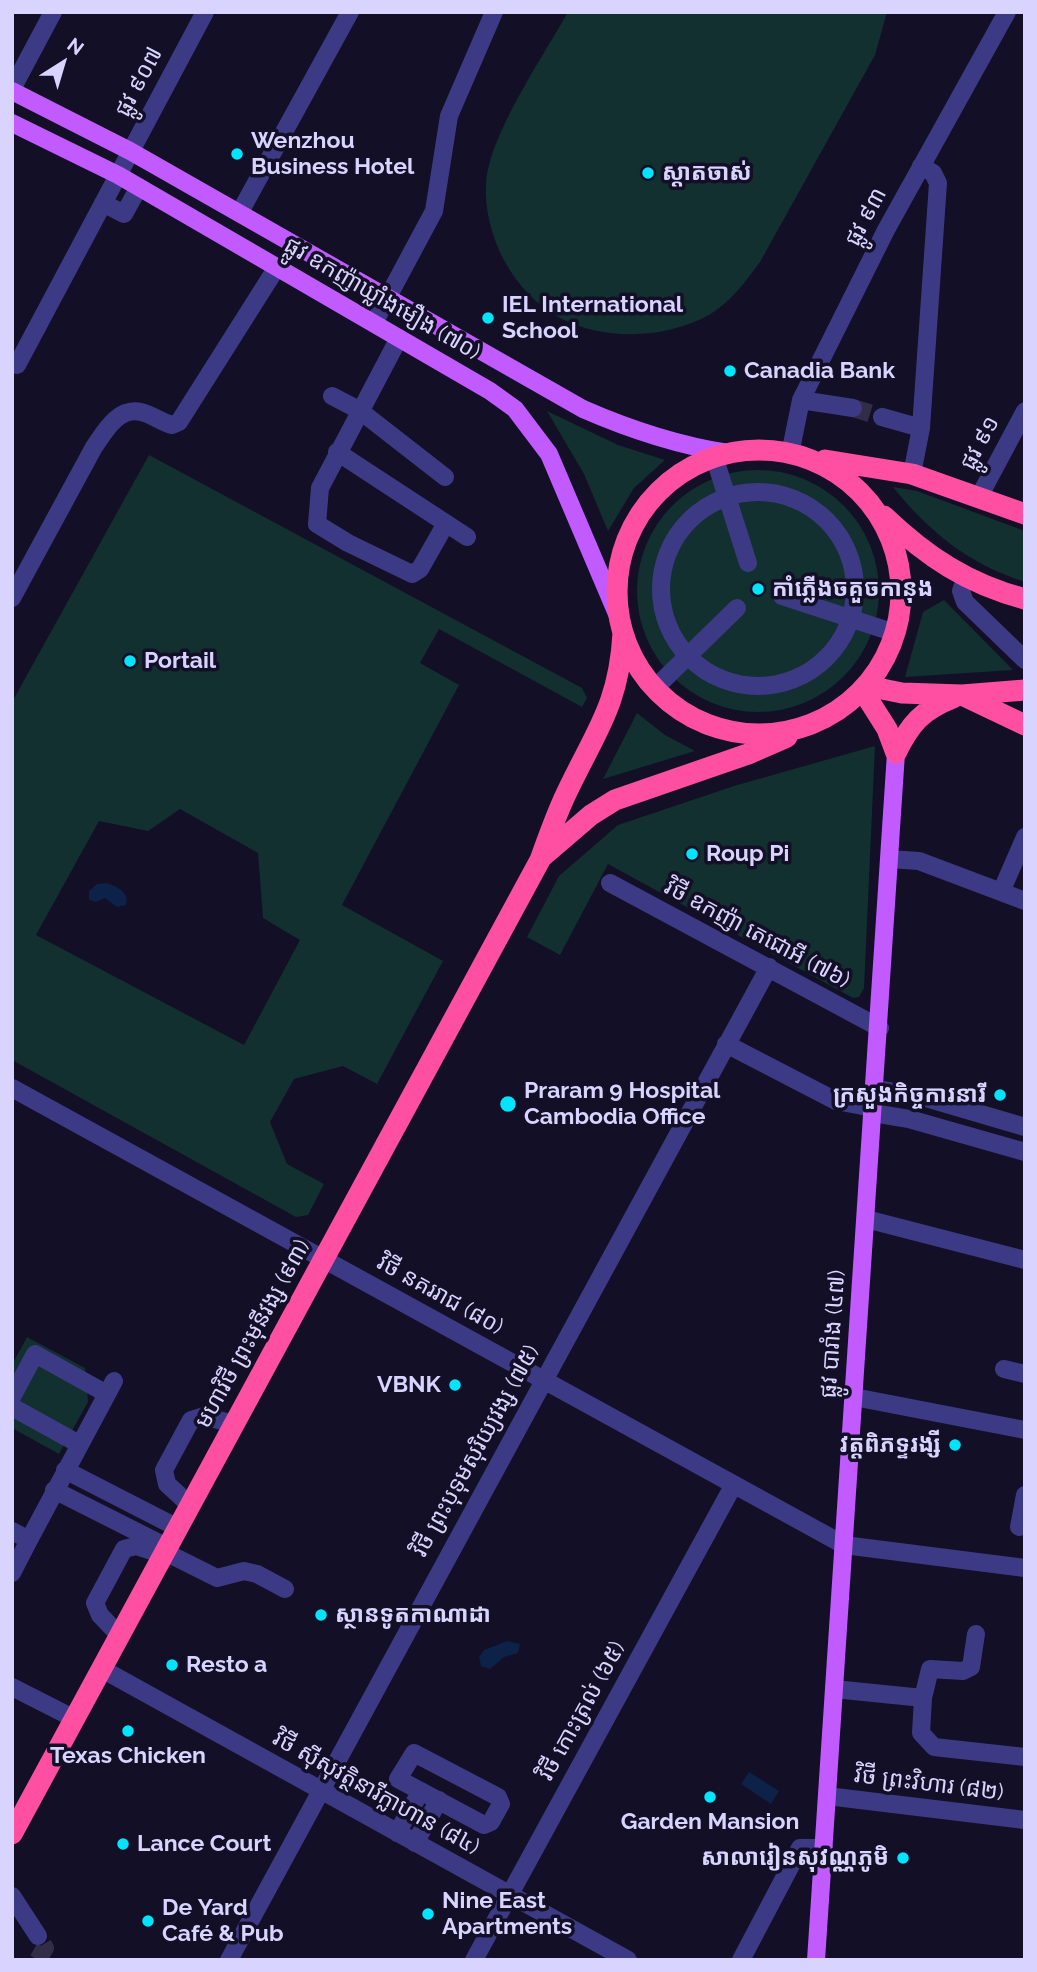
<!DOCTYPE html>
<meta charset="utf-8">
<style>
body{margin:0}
#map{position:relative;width:1037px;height:1972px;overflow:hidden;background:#130f26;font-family:Raleway,sans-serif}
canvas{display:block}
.frame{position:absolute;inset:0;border:14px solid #d9d4ff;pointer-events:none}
.north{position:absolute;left:28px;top:28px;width:70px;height:70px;-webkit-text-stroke:5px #130f26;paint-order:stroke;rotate:37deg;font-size:19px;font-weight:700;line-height:28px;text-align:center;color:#d9d4ff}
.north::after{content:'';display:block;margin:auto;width:24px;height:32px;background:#d9d4ff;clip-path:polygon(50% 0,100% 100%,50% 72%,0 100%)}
</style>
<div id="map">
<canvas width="1037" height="1972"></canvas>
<div class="frame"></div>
<div class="north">N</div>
</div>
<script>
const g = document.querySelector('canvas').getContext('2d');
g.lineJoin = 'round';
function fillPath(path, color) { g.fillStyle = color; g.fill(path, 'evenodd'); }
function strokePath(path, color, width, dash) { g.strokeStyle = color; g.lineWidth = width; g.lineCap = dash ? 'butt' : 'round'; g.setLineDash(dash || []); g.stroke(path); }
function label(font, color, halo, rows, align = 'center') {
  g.font = font + ' Raleway,"Noto Sans Khmer",sans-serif'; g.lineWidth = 7; g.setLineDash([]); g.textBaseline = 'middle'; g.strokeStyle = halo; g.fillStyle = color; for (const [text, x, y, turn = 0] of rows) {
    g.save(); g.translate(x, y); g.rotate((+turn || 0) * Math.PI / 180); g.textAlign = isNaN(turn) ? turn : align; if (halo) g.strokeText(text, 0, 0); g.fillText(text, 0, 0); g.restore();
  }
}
const green = new Path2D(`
 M568,12H887L875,55L760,262C745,282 731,302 709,315C666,339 604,341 560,318C514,294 483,235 486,184C489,135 543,57 568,12Z
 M547,411L618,445L665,460L634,488L608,531L584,474Z
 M149,455L582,688L587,698L582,707L439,629L420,663L459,685L342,905L443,961L377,1084L343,1066L294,1079L270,1122L287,1164L324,1184L308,1215L296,1217L12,1060V702ZM180,809L258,853L263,918L300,940L244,1045L36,935L99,821L148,831Z
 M637 591a121 121 0 1 1 242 0a121 121 0 1 1-242 0Z
 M893,487L917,491L1025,531V582C969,564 929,532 893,487Z
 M944,600L1013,670L905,677L923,612Z
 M637,713L665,735L695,751L603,779Z
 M875,746L864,988L859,997L853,998L608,864L560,955L527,937L559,876L618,825L734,786Z
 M27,1337L85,1368L88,1402L59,1454L12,1428V1365Z`);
const water = new Path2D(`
 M106,883C116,886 130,892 126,905L117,907L105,898L96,902L89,900V891L97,884Z
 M507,1641L520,1644L518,1653L504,1657L490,1669L481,1666L479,1657L484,1650Z
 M749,1772L779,1791L771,1804L741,1784Z`);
const minorTunnel = new Path2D(`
 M853,408L882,417
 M38,1960L45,1948L38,1936`);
const minor = new Path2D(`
 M12,89L53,12
 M103,203L124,214L139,187
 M240,212L350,12
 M374,323L434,211L449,116L494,12
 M399,338L320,488L317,524L348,543L412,574L420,569L445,525
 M17,365L205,12
 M332,396L359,410L445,477
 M801,400L853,408
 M882,417L921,428
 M337,452L467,537
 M790,454L801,400L886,230L1007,12
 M714,456L748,563
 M912,474L921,428L938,183L933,173L921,166
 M661 589a97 97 0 1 1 194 0a97 97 0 1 1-194 0Z
 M979,497L1025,411
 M965,579L961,591L965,602L1025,660
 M782,596L895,633
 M12,598L94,447C105,431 118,407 141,412C151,414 161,422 172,425L179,422L277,267
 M655,688L737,608
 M889,859L919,861L1025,901
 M610,883L880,1028
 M1001,892L1025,837
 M726,1044L836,1101L873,1108
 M12,1088L844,1545L1025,1568
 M874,1089L916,1095L1025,1127
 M873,1113L909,1119L1025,1152
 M866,1219L1025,1260
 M1004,1369L1025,1374
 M12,1397L35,1354L107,1394
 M854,1397L1025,1430
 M12,1407L79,1444
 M65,1470L178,1528
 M54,1490L167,1547
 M191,1506L167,1484L164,1470L191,1420L204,1416L233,1424
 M1019,1527L1025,1495
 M12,1531L29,1540L12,1573
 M29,1540L114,1381
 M165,1552L217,1578L244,1571L257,1574L285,1589
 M120,1636L100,1615L95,1603L124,1549L136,1546L164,1555
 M102,1669L628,1960
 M12,1687L75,1719
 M834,1689L923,1698L921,1733L934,1747L1025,1757
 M923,1698L930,1669L963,1671L971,1667L976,1634
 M414,1753L498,1797L501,1804L491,1822L484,1825L398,1779Z
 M827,1796L1025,1820
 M397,1833L421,1791
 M415,1843L439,1800
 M12,1896L38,1936
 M229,1960L769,967
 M474,1960L733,1486
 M741,1960L800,1848H824`);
const major = new Path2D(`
 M12,91L130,151L583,409C631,430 676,445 728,453
 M12,123L118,175L490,391L515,409L549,454L620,621
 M816,1960L896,753`);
const highway = new Path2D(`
 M617 592a142 142 0 1 1 284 0a142 142 0 1 1-284 0Z
 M825,460L912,474L1025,514
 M884,516C927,557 968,584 1025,599
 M867,686L902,693L962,695L1025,690
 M863,691L887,729L896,753
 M962,695L1025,725
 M896,753C910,724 922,710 953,698
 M542,857L591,815L615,800L748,754L787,737
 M12,1834L540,860C548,838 556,815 566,794C595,732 619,706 623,633`);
const markers = [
 [237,154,7,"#00e5ff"],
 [648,173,7,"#00e5ff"],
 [488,318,7,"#00e5ff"],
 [730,371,7,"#00e5ff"],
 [758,589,7,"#00e5ff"],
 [130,661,7,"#00e5ff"],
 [692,854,7,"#00e5ff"],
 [1000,1095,7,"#00e5ff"],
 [508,1104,9,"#00e5ff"],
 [455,1385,7,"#00e5ff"],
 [955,1445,7,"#00e5ff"],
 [321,1615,7,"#00e5ff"],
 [172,1665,7,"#00e5ff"],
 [128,1731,7,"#00e5ff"],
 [710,1797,7,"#00e5ff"],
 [123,1844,7,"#00e5ff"],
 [903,1858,7,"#00e5ff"],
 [428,1914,7,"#00e5ff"],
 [148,1921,7,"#00e5ff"]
];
const streetNames = [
 ["ផ្លូវ ៩០៧",139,82,-62],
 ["ផ្លូវ ៩៣",866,217,-62],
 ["ផ្លូវ ឧកញ៉ាឃ្លាំងមឿង (៧០)",382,299,30],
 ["ផ្លូវ ៩១",980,443,-62],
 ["វិថី ឧកញ៉ា តេជោអី (៧៦)",757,934,28],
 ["វិថី នគររាជ (៨០)",440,1295,29],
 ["មហាវិថី ព្រះមុនីវង្ស (៩៣)",253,1334,-61],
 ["ផ្លូវ បារាំង (៤៧)",833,1334,-86],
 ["វិថី ព្រះបុទុមសុរិយ្យវង្ស (៧៥)",476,1451,-61],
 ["វិថី កោះត្រល់ (៦៥)",582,1711,-61],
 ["វិថី ព្រះវិហារ (៨២)",929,1784,7],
 ["វិថី ស៊ីសុវត្ថិនារីក្លាហាន (៨៤)",376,1793,29]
];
const poiNames = [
 ["Wenzhou",251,141],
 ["Business Hotel",251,167],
 ["ស្ដាតចាស់",662,173],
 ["IEL International",502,305],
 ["School",502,331],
 ["Canadia Bank",744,371],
 ["កាំភ្លើងចគួចកានុង",772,589],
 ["Portail",144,661],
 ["Roup Pi",706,854],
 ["Praram 9 Hospital",524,1091],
 ["Cambodia Office",524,1117],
 ["ក្រសួងកិច្ចការនារី",986,1095,"right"],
 ["VBNK",441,1385,"right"],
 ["វត្តពិភទ្ទរង្សី",941,1445,"right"],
 ["ស្ថានទូតកាណាដា",335,1615],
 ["Resto a",186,1665],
 ["Texas Chicken",128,1756,"center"],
 ["Garden Mansion",710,1822,"center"],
 ["Lance Court",137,1844],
 ["សាលារៀនសុវណ្ណភូមិ",889,1858,"right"],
 ["Nine East",442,1901],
 ["Apartments",442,1927],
 ["De Yard",162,1908],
 ["Café & Pub",162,1934]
];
fillPath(green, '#12302f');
fillPath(water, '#0c2248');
strokePath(minorTunnel, '#312d47', 18, [18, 9]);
strokePath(minor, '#3d3a85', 18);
strokePath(major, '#c25bff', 18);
strokePath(highway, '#ff4fa3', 21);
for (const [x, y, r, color] of markers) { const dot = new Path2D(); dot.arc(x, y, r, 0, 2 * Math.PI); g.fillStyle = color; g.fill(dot); strokePath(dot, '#130f26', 2.5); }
label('23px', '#d9d4ff', '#130f26', streetNames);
label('bold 23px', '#d9d4ff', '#130f26', poiNames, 'left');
</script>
